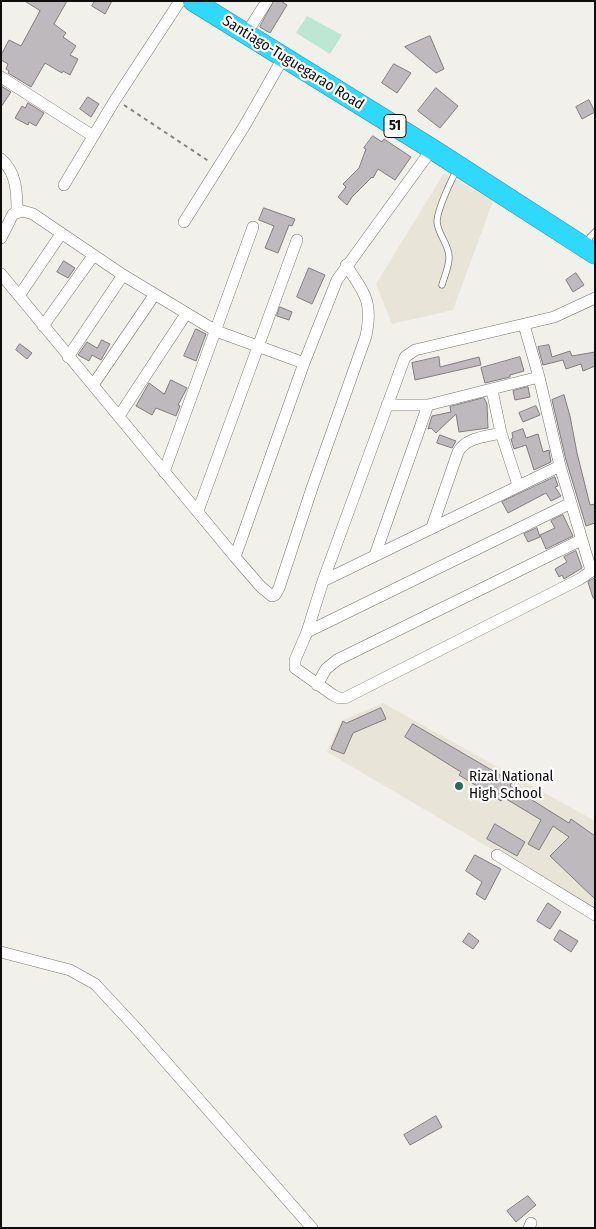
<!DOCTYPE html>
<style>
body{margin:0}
#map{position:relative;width:596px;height:1229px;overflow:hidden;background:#f2f0eb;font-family:"Fira Sans Condensed",sans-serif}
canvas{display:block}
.frame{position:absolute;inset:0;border:2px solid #0e0d0c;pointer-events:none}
</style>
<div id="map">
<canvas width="596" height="1229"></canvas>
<div class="frame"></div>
</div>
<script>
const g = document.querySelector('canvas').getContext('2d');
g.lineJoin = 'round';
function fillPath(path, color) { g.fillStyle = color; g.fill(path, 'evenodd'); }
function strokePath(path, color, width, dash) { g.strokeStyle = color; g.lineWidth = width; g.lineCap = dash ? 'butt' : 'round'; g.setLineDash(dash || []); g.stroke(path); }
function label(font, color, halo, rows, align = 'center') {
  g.font = font + ' "Fira Sans Condensed",sans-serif'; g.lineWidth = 4.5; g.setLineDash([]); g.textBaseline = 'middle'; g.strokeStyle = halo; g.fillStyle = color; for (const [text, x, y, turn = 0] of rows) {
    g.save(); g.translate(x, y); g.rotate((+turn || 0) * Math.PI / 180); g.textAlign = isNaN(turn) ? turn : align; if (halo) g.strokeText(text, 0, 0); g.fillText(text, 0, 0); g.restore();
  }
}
const built = new Path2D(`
 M444,173L493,201L453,310L392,324L376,284Z
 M383,703L595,821V910L327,752L341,721Z`);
const green = new Path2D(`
 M307,16L342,35L330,54L296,33Z`);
const building = new Path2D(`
 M25,1H67L54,24L66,33L63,37L76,46L70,55L78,59L70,75L63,71L62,73L45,63L31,87L8,73L9,71L6,69L8,64L1,60V55L9,40L21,46L40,11Z
 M95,1H112L105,14L92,6Z
 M274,1H281L287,5L270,33L260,27Z
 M430,36L444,69L436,73L405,47Z
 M394,64L411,73L397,93L382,83Z
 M1,86L11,92L1,107Z
 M436,88L458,106L440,128L418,111Z
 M88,97L99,104L91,117L80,109Z
 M589,100L595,112L582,119L576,107Z
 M28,103L44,113L36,126L29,122L28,125L15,118L22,106L25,108Z
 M373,136L382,142L384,139L411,157L395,180L378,169L373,178L372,177L352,197L347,205L338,197L346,187L343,184L359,168L366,149L364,148Z
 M264,208L295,219L292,226L289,225L278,253L265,248L274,226L259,220Z
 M64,261L75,268L68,278L57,272Z
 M309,268L325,275L312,304L297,297Z
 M576,273L584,285L573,292L566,280Z
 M280,307L292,312L289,320L277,316Z
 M196,329L206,334L196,361L184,356Z
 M102,340L110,344L101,360L92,355L89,361L78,355L87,342L97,348Z
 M20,344L32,353L27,359L16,350Z
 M549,345L552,357L570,351L572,356L595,352V366L583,371L581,364L566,369L563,360L543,365L538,347Z
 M439,357L440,367L479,357L481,365L415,380L412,363Z
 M520,357L524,371L510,375V377L485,383L481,368Z
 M171,380L187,388L178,405L180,406L176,416L156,408L152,415L136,406L149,383L164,394Z
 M528,387L530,397L515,400L513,391Z
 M564,395L570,416L577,453L590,505L595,504V523L586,526L566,460L552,400Z
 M484,398L487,404L488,428L459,432L456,414L436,433L431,428L428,429L432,416L451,412L450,407Z
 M536,406L540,415L523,422L519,413Z
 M523,429L526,438L538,434L543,452L549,450L551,462L534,470L526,445L514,449L511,439L513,438L512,433Z
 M440,435L456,441L452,448L437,443Z
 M555,477L558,486L555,487L561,496L551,501L546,493L508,513L502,502Z
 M563,515L573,536L546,549L540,535L555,528L551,521Z
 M537,528L540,537L528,542L524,534Z
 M576,551L582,568L564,579L562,575L559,577L555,569L567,562L564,557Z
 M595,578V598H593L588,582Z
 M381,708L386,719L353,733L344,754L331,749L343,721L346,723Z
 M413,724L512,782L510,786L548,810L569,823L571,819L595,836V899L550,856L569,837L553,826L539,850L528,844L541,820L503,797L501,801L459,775L461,772L405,737Z
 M495,824L525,842L517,856L487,839Z
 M475,855L501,869L485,900L476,894L482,882L466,871Z
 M548,903L561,912L550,929L537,921Z
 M560,930L578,941L571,952L554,940Z
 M469,933L479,941L473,949L463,942Z
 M436,1116L442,1127L410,1145L404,1135Z
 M528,1196L536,1205L516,1222L507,1211Z`);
const path = new Path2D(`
 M124,105L210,162`);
const lane = new Path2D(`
 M587,245L590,237L595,232
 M442,285C444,277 449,267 449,258C450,245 437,234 437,221C438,208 451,181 457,169`);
const street = new Path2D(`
 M246,34L267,1
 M1,77L93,136
 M1,159C17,173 17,193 17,212
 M64,185L115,100L180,1
 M184,222L245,125L283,58
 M1,238L13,214L23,211L33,214L123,275L216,331L304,363
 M1,274L235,557L261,587L272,596L275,595L279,588L312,488L366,336C373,301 365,294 346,265
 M19,296L61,234
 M524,325L539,377L560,466L590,567V572L580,579L345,698H339L333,695L295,668V660L307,632L323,581L405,357L415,350L554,317L595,298
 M43,326L93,256
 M68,357L123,275
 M93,385L155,294
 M492,390L501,433L518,485
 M387,405H428L539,377
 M119,416L186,314
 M164,472L253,227
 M198,511L297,240
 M432,527L458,452C467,437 485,437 501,433
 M375,555L428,405
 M235,557L304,363L337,280L432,149
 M323,581L560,466
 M307,632L571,503
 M317,685L326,669L337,660L581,540
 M497,855L595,915
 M1,952L70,970L95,984L136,1028L312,1228
 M529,1228L531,1223`);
const highway = new Path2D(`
 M193,1L432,149L595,254`);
const markers = [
 [459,786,5,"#286b5c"]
];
const shields = [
 [395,126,22]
];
const shieldNames = [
 ["51",395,126]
];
const streetNames = [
 ["Santiago-Tuguegarao Road",293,63,32]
];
const poiNames = [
 ["Rizal National",469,777],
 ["High School",469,794]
];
fillPath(built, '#e9e4d8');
fillPath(green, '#bce7d2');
fillPath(building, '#bdb9bd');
strokePath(building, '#807c80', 1);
strokePath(lane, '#787672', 7);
strokePath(street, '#787672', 12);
strokePath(highway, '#2392a8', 21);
strokePath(path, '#858481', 2, [4, 4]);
strokePath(lane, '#fff', 5.5);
strokePath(street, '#fff', 11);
strokePath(highway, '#2ed9fc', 20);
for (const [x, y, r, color] of markers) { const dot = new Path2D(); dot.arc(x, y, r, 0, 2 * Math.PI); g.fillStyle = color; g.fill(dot); strokePath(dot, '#fff', 2); }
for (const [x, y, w] of shields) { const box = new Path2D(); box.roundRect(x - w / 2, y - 11.5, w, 23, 4); g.fillStyle = '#fff'; g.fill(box); strokePath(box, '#0e0d0c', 1); }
label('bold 14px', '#0e0d0c', null, shieldNames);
label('15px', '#0e0d0c', '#fff', streetNames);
label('15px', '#0e0d0c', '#fff', poiNames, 'left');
</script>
